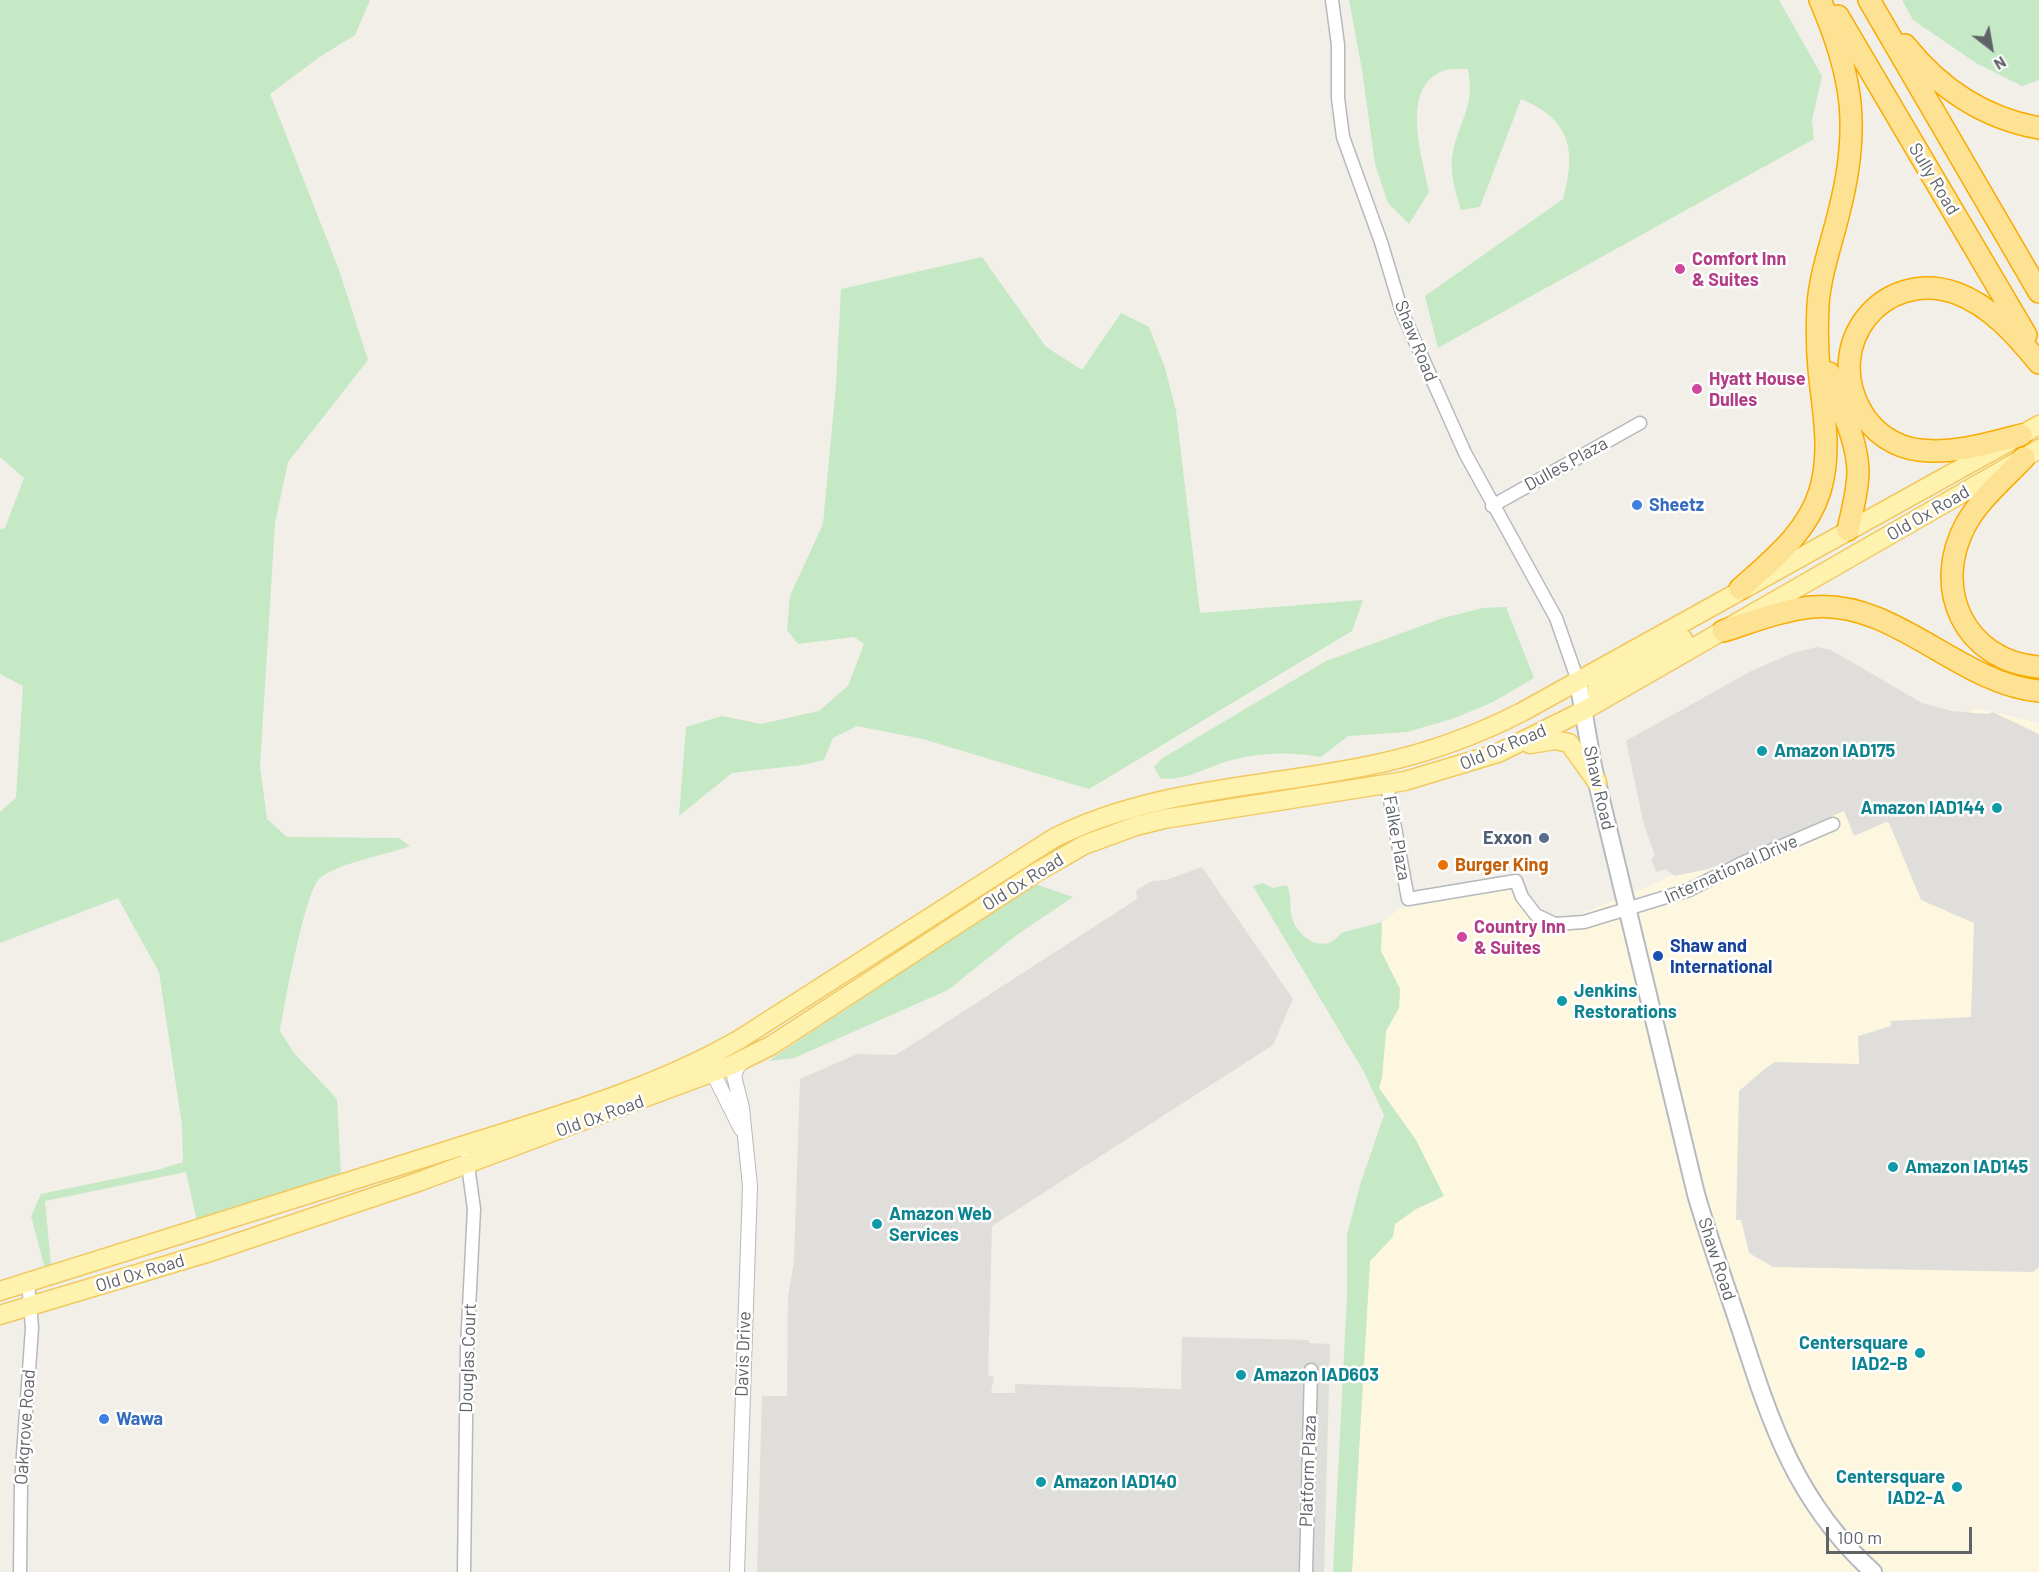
<!DOCTYPE html>
<style>
body{margin:0}
#map{position:relative;width:2039px;height:1572px;overflow:hidden;background:#f1efe8;font-family:Barlow,sans-serif}
canvas{display:block}
.north{position:absolute;left:1961px;top:18px;width:60px;height:60px;-webkit-text-stroke:4px #fff;paint-order:stroke;rotate:149deg;font-size:16px;font-weight:700;line-height:24px;text-align:center;color:#5f6368}
.north::after{content:'';display:block;margin:auto;width:21px;height:27px;background:#5f6368;clip-path:polygon(50% 0,100% 100%,50% 72%,0 100%)}
.scale{position:absolute;left:1826px;top:1527px;width:146px;height:27px;box-sizing:border-box;border:3px solid #5f6368;border-top:0;padding-left:8px;font-size:18px;line-height:21px;white-space:nowrap;color:#5f6368;-webkit-text-stroke:4px #fff;paint-order:stroke}
</style>
<div id="map">
<canvas width="2039" height="1572"></canvas>
<div class="north">N</div>
<div class="scale">100 m</div>
</div>
<script>
const g = document.querySelector('canvas').getContext('2d');
g.lineJoin = 'round';
function fillPath(path, color) { g.fillStyle = color; g.fill(path, 'evenodd'); }
function strokePath(path, color, width, dash) { g.strokeStyle = color; g.lineWidth = width; g.lineCap = dash ? 'butt' : 'round'; g.setLineDash(dash || []); g.stroke(path); }
function label(font, color, halo, rows, align = 'center') {
  g.font = font + ' Barlow,sans-serif'; g.lineWidth = 5; g.setLineDash([]); g.textBaseline = 'middle'; g.strokeStyle = halo; g.fillStyle = color; for (const [text, x, y, turn = 0] of rows) {
    g.save(); g.translate(x, y); g.rotate((+turn || 0) * Math.PI / 180); g.textAlign = isNaN(turn) ? turn : align; if (halo) g.strokeText(text, 0, 0); g.fillText(text, 0, 0); g.restore();
  }
}
const commercial = new Path2D(`
 M1976,708L2039,723V1572H1352L1370,1261L1393,1237L1395,1224L1416,1209L1438,1200L1416,1140L1379,1088L1382,1078L1386,1031L1399,1008L1381,951L1382,922L1401,908L1521,886L1538,909L1546,914L1561,918L1572,917L1650,886L1853,783Z`);
const industrial = new Path2D(`
 M1817,647L1831,650L1922,703L1952,711L1987,714L1993,712L2039,734V1267L2033,1272L1773,1267L1749,1253L1741,1220H1736L1739,1091L1767,1067L1775,1062L1859,1064L1858,1036L1891,1026V1021L1971,1017L1974,923L1921,900L1889,823L1886,822L1854,836L1844,811L1709,869L1674,876L1666,869L1656,872L1651,859L1655,856L1644,825L1626,741L1751,671L1793,653Z
 M1202,867L1293,999L1273,1045L992,1226L988,1375L994,1377L991,1393H1015V1384L1181,1389L1182,1337L1309,1340V1343L1330,1344L1324,1572H757L762,1396H787L788,1297L794,1261L800,1079L857,1054L896,1055L1137,899L1136,890L1152,881L1166,880Z`);
const green = new Path2D(`
 M0,0H370L355,35L318,58L270,94L339,270L368,360L288,462L275,523L260,766L267,819L287,837L399,838L410,846C386,855 337,863 319,879C305,892 284,1006 280,1031L294,1053L337,1099L341,1175L197,1222L186,1172L45,1201L51,1266L45,1269L31,1216L41,1194L157,1170L183,1162L182,1125L159,972L118,898L0,943V812L16,798L23,686L0,674V529L5,528L24,478L0,457Z
 M1349,0H1779L1822,76L1812,120L1814,139L1438,348L1425,296L1563,199C1577,150 1570,119 1521,99L1480,207L1461,210C1455,191 1449,171 1453,151C1461,117 1475,106 1468,69C1460,69 1447,68 1440,72C1400,92 1423,158 1429,192L1409,224L1388,203L1375,164L1362,70Z
 M1902,0H2039V80L2022,86L1976,63L1913,20Z
 M982,257L1046,347L1082,370L1121,313L1149,327L1165,368L1176,411L1200,613L1363,600L1352,631L1089,789L923,739L857,726L833,738L824,760L802,765L732,773L679,816L686,727L722,716L761,724L819,711L848,686L864,644L854,637L798,644L787,630L790,596L823,524L836,385L841,289Z
 M1506,607L1534,678L1493,702L1452,719L1407,732L1348,736L1321,757C1292,752 1261,752 1232,760C1207,766 1186,782 1160,778L1154,767L1161,759L1326,661L1443,618L1483,608Z
 M1263,883L1273,888L1287,885C1292,897 1289,906 1292,918C1299,940 1326,955 1341,933L1382,922L1381,951L1400,989L1399,1008L1386,1031L1382,1078L1379,1088L1416,1140L1444,1196L1416,1209L1395,1224L1393,1237L1370,1261L1352,1572H1333L1347,1297V1235L1360,1185L1384,1115L1364,1072L1253,886Z
 M1035,884L1073,897L1018,934L948,990L794,1058L768,1061Z`);
const minor = new Path2D(`
 M1332,0L1338,45V98L1343,137L1381,242L1402,312L1465,453L1556,618L1578,681
 M1492,506L1640,423
 M1387,784L1408,899L1516,881L1522,897L1536,915L1555,924L1584,922L1689,890L1740,864L1833,824
 M20,1572L21,1483L32,1328L28,1282
 M464,1572L467,1348L474,1209L467,1158
 M1306,1572L1311,1370`);
const tertiary = new Path2D(`
 M713,1073L741,1129
 M737,1572L750,1186L742,1108L734,1076L738,1066L745,1060`);
const secondary = new Path2D(`
 M1578,681L1593,766L1696,1194C1709,1239 1725,1283 1740,1328C1771,1424 1796,1502 1873,1572`);
const primary = new Path2D(`
 M1596,691L1683,639
 M1530,744L1555,740L1569,743L1597,782
 M0,1291C143,1246 286,1201 430,1156C532,1123 647,1093 740,1039L1054,838C1157,786 1271,788 1381,763C1431,752 1477,735 1522,712L2039,425
 M0,1315L207,1253L418,1182L732,1065L772,1045L1037,872L1084,845L1136,826L1164,819L1405,781L1498,753L1583,711L2039,449`);
const motorway = new Path2D(`
 M1869,0L2039,292
 M1838,16L2026,335
 M1905,45C1940,89 1984,118 2039,128
 M1829,373C1838,405 1857,436 1858,471C1858,491 1852,511 1848,530
 M2021,435C1987,444 1954,454 1919,450C1894,447 1873,432 1861,411C1823,344 1882,268 1956,293C1991,306 2017,336 2039,363
 M2024,458C2004,479 1980,499 1966,524C1931,588 1964,661 2039,667
 M1740,589C1772,560 1807,533 1820,491C1832,450 1823,411 1819,369C1817,348 1817,326 1818,305C1820,274 1832,242 1839,212C1860,130 1854,78 1820,0
 M1723,631C1752,622 1782,610 1812,607C1894,599 1960,684 2039,691`);
const markers = [
 [1680,269,6,"#d1479c"],
 [1697,389,6,"#d1479c"],
 [1637,505,6,"#3f7fe0"],
 [1762,751,6,"#0f9aa8"],
 [1997,808,6,"#0f9aa8"],
 [1544,838,6,"#5c6f8a"],
 [1443,865,6,"#e8710a"],
 [1462,937,6,"#d1479c"],
 [1658,956,6,"#1a4fb4"],
 [1562,1001,6,"#0f9aa8"],
 [1893,1167,6,"#0f9aa8"],
 [877,1224,6,"#0f9aa8"],
 [1920,1353,6,"#0f9aa8"],
 [1241,1375,6,"#0f9aa8"],
 [104,1419,6,"#3f7fe0"],
 [1041,1482,6,"#0f9aa8"],
 [1957,1487,6,"#0f9aa8"]
];
const streetNames = [
 ["Sully Road",1934,179,59],
 ["Shaw Road",1416,341,68],
 ["Dulles Plaza",1566,464,-29],
 ["Old Ox Road",1928,513,-30],
 ["Old Ox Road",1503,747,-23],
 ["Shaw Road",1599,788,77],
 ["Falke Plaza",1397,838,80],
 ["International Drive",1731,869,-24],
 ["Old Ox Road",1023,882,-32],
 ["Old Ox Road",600,1116,-20],
 ["Shaw Road",1717,1259,72],
 ["Old Ox Road",140,1273,-17],
 ["Davis Drive",743,1354,-88],
 ["Douglas Court",468,1358,-88],
 ["Oakgrove Road",25,1427,-86],
 ["Platform Plaza",1308,1471,-88]
];
const hotelNames = [
 ["Comfort Inn",1692,259],
 ["& Suites",1692,280],
 ["Hyatt House",1709,379],
 ["Dulles",1709,400],
 ["Country Inn",1474,927],
 ["& Suites",1474,948]
];
const shopNames = [
 ["Sheetz",1649,505],
 ["Wawa",116,1419]
];
const cultureNames = [
 ["Amazon IAD175",1774,751],
 ["Amazon IAD144",1985,808,"right"],
 ["Jenkins",1574,991],
 ["Restorations",1574,1012],
 ["Amazon IAD145",1905,1167],
 ["Amazon Web",889,1214],
 ["Services",889,1235],
 ["Centersquare",1908,1343,"right"],
 ["IAD2-B",1908,1364,"right"],
 ["Amazon IAD603",1253,1375],
 ["Centersquare",1945,1477,"right"],
 ["IAD2-A",1945,1498,"right"],
 ["Amazon IAD140",1053,1482]
];
const serviceNames = [
 ["Exxon",1532,838]
];
const foodNames = [
 ["Burger King",1455,865]
];
const transitNames = [
 ["Shaw and",1670,946],
 ["International",1670,967]
];
fillPath(commercial, '#fef7e0');
fillPath(industrial, '#e0deda');
fillPath(green, '#c5e8c5');
strokePath(minor, '#b5b8bc', 15);
strokePath(tertiary, '#b5b8bc', 16);
strokePath(secondary, '#b6babf', 20);
strokePath(primary, '#f2c960', 21);
strokePath(motorway, '#f9ab00', 24);
strokePath(minor, '#fff', 12);
strokePath(tertiary, '#fff', 14);
strokePath(secondary, '#fff', 16);
strokePath(primary, '#fff2af', 18);
strokePath(motorway, '#fde293', 21);
for (const [x, y, r, color] of markers) { const dot = new Path2D(); dot.arc(x, y, r, 0, 2 * Math.PI); g.fillStyle = color; g.fill(dot); strokePath(dot, '#fff', 2); }
label('18px', '#5f6368', '#fff', streetNames);
label('bold 18px', '#b23c85', '#fff', hotelNames, 'left');
label('bold 18px', '#366cbe', '#fff', shopNames, 'left');
label('bold 18px', '#0d838f', '#fff', cultureNames, 'left');
label('bold 18px', '#4e5e75', '#fff', serviceNames, 'right');
label('bold 18px', '#c56008', '#fff', foodNames, 'left');
label('bold 18px', '#164399', '#fff', transitNames, 'left');
</script>
